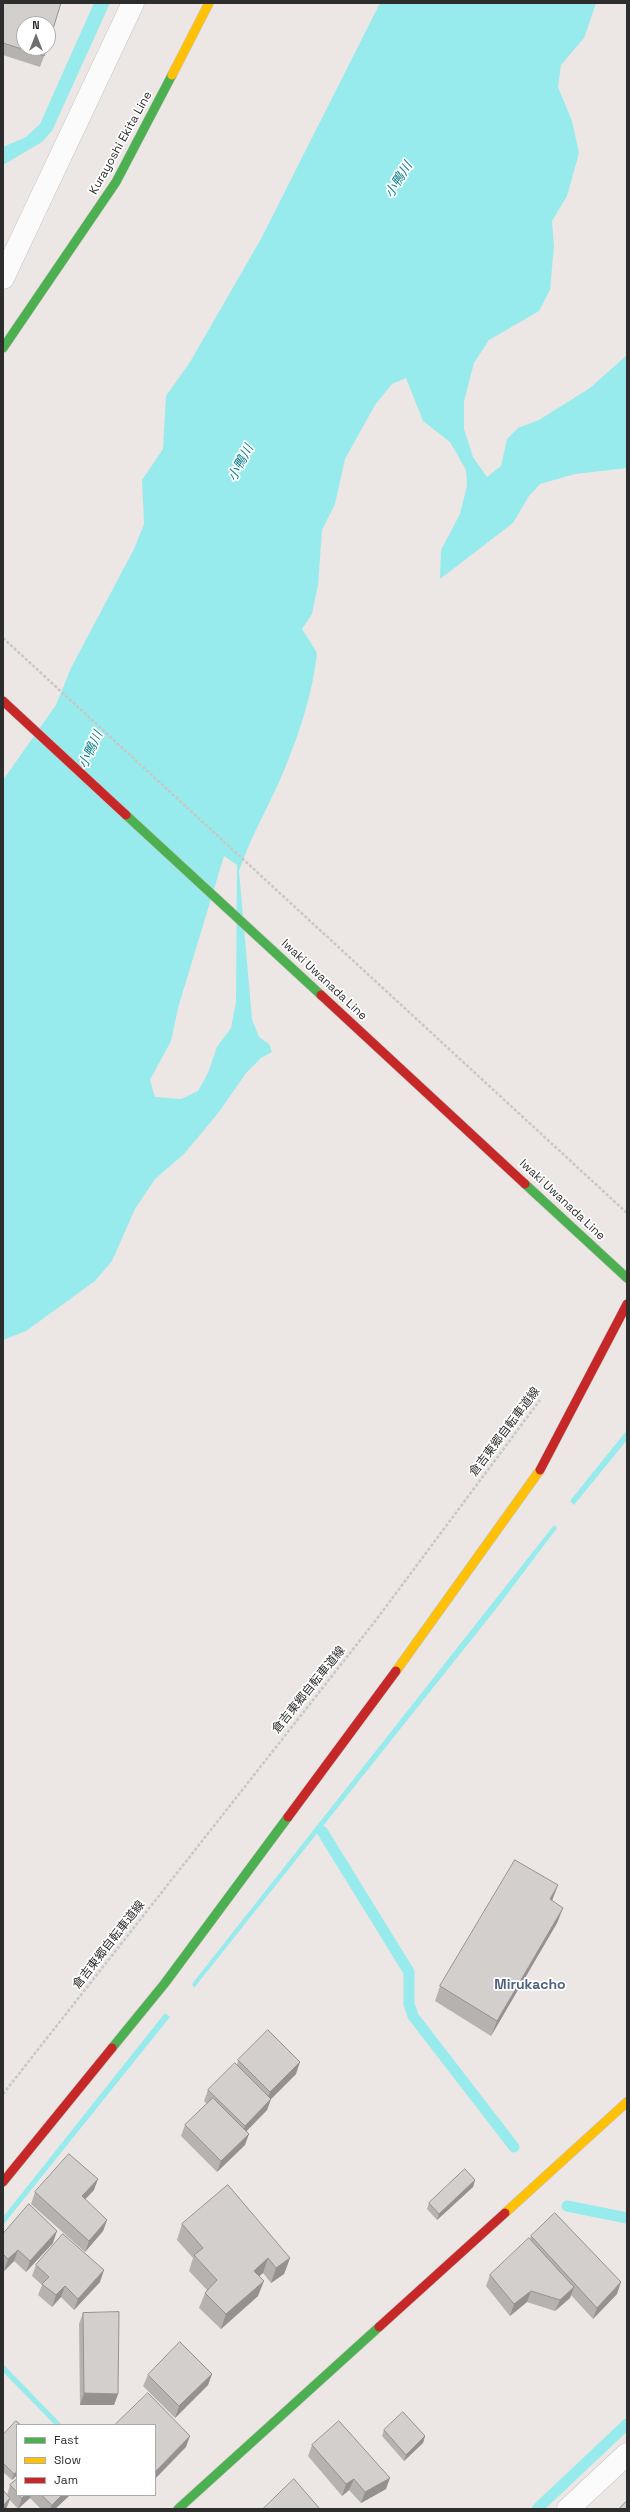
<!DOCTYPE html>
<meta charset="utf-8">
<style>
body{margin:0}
#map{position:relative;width:630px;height:2512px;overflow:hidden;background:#ece6e4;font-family:"Space Grotesk",sans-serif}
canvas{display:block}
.frame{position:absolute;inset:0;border:4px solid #2d2d2d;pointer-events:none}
.legend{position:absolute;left:16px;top:2424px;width:140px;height:72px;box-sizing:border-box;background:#fff;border:1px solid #ababab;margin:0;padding:5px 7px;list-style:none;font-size:12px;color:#2d2d2d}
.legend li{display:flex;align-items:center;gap:8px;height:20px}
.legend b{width:20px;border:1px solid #ababab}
.north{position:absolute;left:16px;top:16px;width:40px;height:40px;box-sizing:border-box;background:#fff;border:1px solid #ababab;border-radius:50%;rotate:0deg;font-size:11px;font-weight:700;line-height:16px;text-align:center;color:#2d2d2d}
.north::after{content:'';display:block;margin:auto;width:14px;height:18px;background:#706e6d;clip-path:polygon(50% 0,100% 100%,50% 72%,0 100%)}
</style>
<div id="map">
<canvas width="630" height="2512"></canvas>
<div class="frame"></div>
<ul class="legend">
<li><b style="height:5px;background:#4caf50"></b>Fast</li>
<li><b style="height:5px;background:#ffc107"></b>Slow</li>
<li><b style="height:5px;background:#c62828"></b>Jam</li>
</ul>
<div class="north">N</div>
</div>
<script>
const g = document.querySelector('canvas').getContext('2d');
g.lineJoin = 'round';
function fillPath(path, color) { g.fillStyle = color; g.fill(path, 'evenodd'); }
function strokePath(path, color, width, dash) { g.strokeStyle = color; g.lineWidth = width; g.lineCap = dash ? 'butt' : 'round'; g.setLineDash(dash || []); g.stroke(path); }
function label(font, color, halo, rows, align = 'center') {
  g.font = font + ' "Space Grotesk","Noto Sans JP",sans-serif'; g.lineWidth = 3.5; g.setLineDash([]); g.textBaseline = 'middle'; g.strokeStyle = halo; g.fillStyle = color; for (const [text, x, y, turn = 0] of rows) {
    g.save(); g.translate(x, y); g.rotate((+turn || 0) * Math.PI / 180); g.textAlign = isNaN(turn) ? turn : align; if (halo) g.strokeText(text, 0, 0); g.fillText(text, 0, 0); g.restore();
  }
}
const water = new Path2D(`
 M94,3H110L52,131L42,142L3,165V147L26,137L40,124Z
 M380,3H596L584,38L561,65L558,87L572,121L579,153L567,196L552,221L554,246L550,290L539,311L489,340L474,363L464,401V429L473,457L487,477L501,466L507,439L518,428L539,420L590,388L627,355V468L575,474L540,484L529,496L513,523L440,579L441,550L460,514L467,486L466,470L450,442L423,421L406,378L392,384L375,405L345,459L335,504L322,530L318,585L312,614L302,629L317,653C313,692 300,731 285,768C271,803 251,835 239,871L252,1019L259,1037L269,1044L272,1052L261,1058L246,1073L219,1112L184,1154L155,1179L135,1209L112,1261L95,1281L26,1331L3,1340V780L56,705L71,668L134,549L144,524L142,480L163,449L166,396L190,362L261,239ZM224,856L237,865L236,1002L231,1028L217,1047L208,1073L198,1091L181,1099L155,1097L150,1080L171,1041L178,1008Z
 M627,1430V1440L574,1505L570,1501Z
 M554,1525L557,1528L499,1605L194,1988L192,1984Z
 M165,2013L170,2017L3,2225V2217Z
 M3,2364L62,2425H55L3,2372Z`);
const stream = new Path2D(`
 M322,1831L409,1972V2004L413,2016L514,2147
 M567,2206L627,2218
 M537,2509L627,2424`);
const path = new Path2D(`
 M3,638L627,1213
 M3,2094L376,1620L540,1400`);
const street = new Path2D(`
 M3,278L133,3
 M568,2509L627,2454`);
const fast = new Path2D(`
 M3,348L116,182L172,75
 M126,815L321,995
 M525,1184L627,1278
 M112,2048L165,1983L288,1817
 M178,2509L379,2327`);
const slow = new Path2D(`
 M172,75L209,3
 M396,1671L540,1470
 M505,2213L627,2102`);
const jam = new Path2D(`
 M3,701L126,815
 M321,995L525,1184
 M540,1470L627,1304
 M288,1817L396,1671
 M3,2182L112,2048
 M379,2327L505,2213`);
const wall = new Path2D(`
 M3,3L47,48L40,67L3,55Z
 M552,1901L563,1908L557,1923L491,2036L435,2001L440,1986Z
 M238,2060L296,2074L271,2099L267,2110L246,2131L245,2145L217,2172L181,2136L185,2125L207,2104L204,2101L208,2090L237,2065Z
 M475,2180L473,2187L437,2220L427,2209L429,2203Z
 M94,2190L85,2199L107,2220L103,2231L85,2252L31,2204L35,2192Z
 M182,2224L290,2258L284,2274L271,2283L263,2273L259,2276L258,2296L221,2329L199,2308L205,2293L207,2290L189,2271L193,2258L177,2240Z
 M3,2234L53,2243L26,2272L14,2261L4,2271L3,2269Z
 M531,2236L617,2294L593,2319L571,2295L570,2298L555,2311L527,2302L510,2316L486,2286L490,2275L530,2239Z
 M36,2265L100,2282L74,2310L61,2297L52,2307L38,2295L42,2285L32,2276Z
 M83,2313L118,2394L114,2405H80L79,2324Z
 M212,2374L208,2385L175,2418L143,2386L148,2375Z
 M17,2425V2475L12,2480L3,2472V2435Z
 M384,2430L425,2436L423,2443L404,2461L382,2436Z
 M312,2445L386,2489L361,2503L349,2490L342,2496L308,2456Z
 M17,2479V2495H70L55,2509H41L30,2498L18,2509L10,2500L6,2509H3L10,2485Z`);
const shadedWall = new Path2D(`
 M558,1885L552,1901L544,1915L550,1899Z
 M563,1908L557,1923L491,2036L497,2021Z
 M300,2062L296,2074L266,2104L270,2092Z
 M271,2099L267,2110L241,2137L245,2126Z
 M249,2134L245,2145L217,2172L221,2161Z
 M98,2179L94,2190L78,2207L82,2196Z
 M475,2180L473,2187L437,2220L439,2214Z
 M107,2220L103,2231L85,2252L89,2241Z
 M57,2231L53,2243L26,2272L30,2261Z
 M18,2250L14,2261L4,2271L8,2259Z
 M268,2258L263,2273L248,2286L254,2271Z
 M290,2258L284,2274L271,2283L276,2268Z
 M104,2270L100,2282L74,2310L78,2299Z
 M264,2281L258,2296L221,2329L226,2314Z
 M621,2282L617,2294L593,2319L597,2308Z
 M65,2286L61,2297L52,2307L56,2295Z
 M574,2287L570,2298L555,2311L560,2300Z
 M531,2291L527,2302L510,2316L514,2304Z
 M212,2374L208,2385L175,2418L179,2406Z
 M84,2393L118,2394L114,2405H80Z
 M190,2436L186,2447L155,2479V2472Z
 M425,2436L423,2443L404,2461L406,2455Z
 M17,2472V2475L12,2480L14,2474Z
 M390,2478L386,2489L361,2503L365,2492Z
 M354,2479L349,2490L342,2496L346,2484Z
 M25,2495H31L30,2498L18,2509L22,2498Z
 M62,2495H70L55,2509H50L52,2505Z
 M10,2498L6,2509H3V2506Z`);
const building = new Path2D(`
 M3,3H61L48,45V24H24V48H47L44,56L3,43Z
 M515,1860L558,1885L550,1899L563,1908L497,2021L440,1986Z
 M268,2030L300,2062L270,2092L238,2060Z
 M235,2063L271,2099L245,2126L208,2090Z
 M213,2098L249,2134L221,2161L185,2125Z
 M69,2154L98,2179L82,2196L107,2220L89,2241L35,2192Z
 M465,2169L475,2180L439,2214L429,2203Z
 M228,2185L290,2258L276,2268L268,2258L254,2271L264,2281L226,2314L205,2293L217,2280L194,2255L203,2248L182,2224Z
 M29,2204L57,2231L30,2261L18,2250L8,2259L3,2254V2234Z
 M555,2213L621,2282L597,2308L531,2236Z
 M63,2234L104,2270L78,2299L65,2286L56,2295L42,2284L49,2277L36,2265Z
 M529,2238L574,2287L560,2300L531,2291L514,2304L490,2275Z
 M119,2312L118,2394L84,2393L83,2313Z
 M180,2342L212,2374L179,2406L148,2375Z
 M148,2393L190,2436L155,2472V2425H117L116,2424Z
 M403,2412L425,2436L406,2455L384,2430Z
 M16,2421L21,2425H17V2472L14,2474L3,2463V2435Z
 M339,2421L390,2478L365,2492L354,2479L346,2484L312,2445Z
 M17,2479V2492L10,2485Z
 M294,2479L320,2509H263Z
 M3,2490L10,2498L3,2506Z
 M19,2495H25L22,2498Z
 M42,2495H62L52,2505Z
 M627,2501V2509H619Z`);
const streetNames = [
 ["Kurayoshi Ekita Line",121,143,-61],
 ["Iwaki Uwanada Line",324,980,43],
 ["Iwaki Uwanada Line",562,1200,43],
 ["倉吉東郷自転車道線",505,1432,-53],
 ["倉吉東郷自転車道線",309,1690,-51],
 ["倉吉東郷自転車道線",109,1945,-52]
];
const waterNames = [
 ["小鴨川",399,180,-58],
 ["小鴨川",241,463,-62],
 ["小鴨川",91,750,-65]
];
const quarterNames = [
 ["Mirukacho",530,1985]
];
fillPath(water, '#98ebec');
strokePath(stream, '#98ebec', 11);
strokePath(street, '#c6c4c5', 23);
strokePath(fast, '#c6c4c5', 10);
strokePath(slow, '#c6c4c5', 10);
strokePath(jam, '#c6c4c5', 10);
strokePath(path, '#c8c7c7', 2.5, [3, 2]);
strokePath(street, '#fcfbfb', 22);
strokePath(fast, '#4caf50', 9);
strokePath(slow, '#ffc107', 9);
strokePath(jam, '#c62828', 9);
fillPath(wall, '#b5b2b0');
fillPath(shadedWall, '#949190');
fillPath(building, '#d3cfcd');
strokePath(building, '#949190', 1);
label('12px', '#2d2d2d', '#fff', streetNames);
label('italic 13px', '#0e808c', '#fff', waterNames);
label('bold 14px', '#4d627f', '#fff', quarterNames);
</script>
